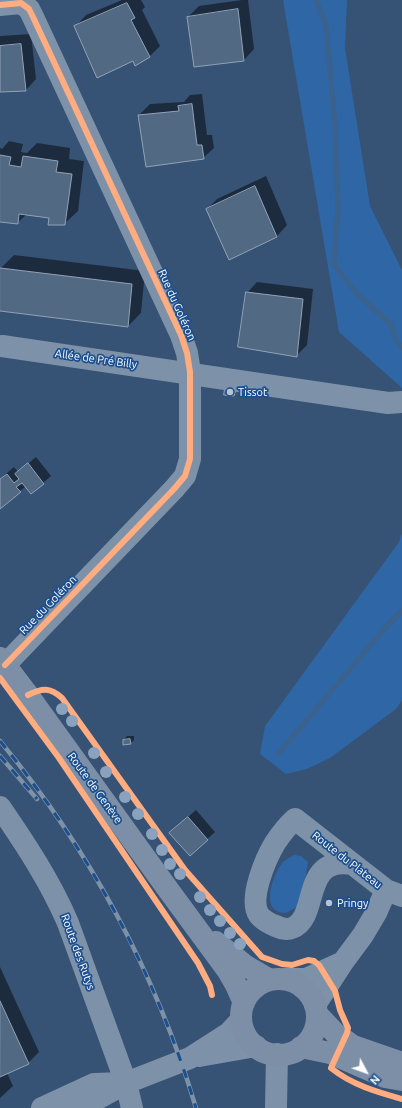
<!DOCTYPE html>
<meta charset="utf-8">
<style>
body{margin:0}
#map{position:relative;width:402px;height:1108px;overflow:hidden;background:#365274;font-family:Ubuntu,sans-serif}
canvas{display:block}
.north{position:absolute;left:346px;top:1052px;width:40px;height:40px;-webkit-text-stroke:3px #1b4f8f;paint-order:stroke;rotate:131deg;font-size:11px;font-weight:700;line-height:16px;text-align:center;color:#fff}
.north::after{content:'';display:block;margin:auto;width:14px;height:18px;background:#fff;clip-path:polygon(50% 0,100% 100%,50% 72%,0 100%)}
</style>
<div id="map">
<canvas width="402" height="1108"></canvas>
<div class="north">N</div>
</div>
<script>
const g = document.querySelector('canvas').getContext('2d');
g.lineJoin = 'round';
function fillPath(path, color) { g.fillStyle = color; g.fill(path, 'evenodd'); }
function strokePath(path, color, width, dash) { g.strokeStyle = color; g.lineWidth = width; g.lineCap = dash ? 'butt' : 'round'; g.setLineDash(dash || []); g.stroke(path); }
function label(font, color, halo, rows, align = 'center') {
  g.font = font + ' Ubuntu,sans-serif'; g.lineWidth = 3.5; g.setLineDash([]); g.textBaseline = 'middle'; g.strokeStyle = halo; g.fillStyle = color; for (const [text, x, y, turn = 0] of rows) {
    g.save(); g.translate(x, y); g.rotate((+turn || 0) * Math.PI / 180); g.textAlign = isNaN(turn) ? turn : align; if (halo) g.strokeText(text, 0, 0); g.fillText(text, 0, 0); g.restore();
  }
}
const green = new Path2D(`
 M283,0H347L345,48L370,206L402,270V388L339,332Z
 M402,533V700L396,709L330,758L307,769L286,774L260,754L265,726L399,542Z
 M294,855L301,856L308,862L305,882L297,907L286,913C281,913 277,912 274,909C264,899 275,871 283,862C286,859 291,857 294,855Z`);
const shadow = new Path2D(`
 M122,0H141L145,7L142,10L160,46L149,57L134,60L76,26L86,15Z
 M242,0H248L254,49L244,60L188,17L199,6Z
 M31,34L36,79L26,90L0,91V36Z
 M202,94L207,135H212L214,148L203,158L139,115L150,104L184,102L190,95Z
 M9,141L23,144L21,152L27,153L37,143L70,148L69,159L84,161L78,211L64,224L50,217L27,214L17,223L0,221V148L2,149Z
 M266,176L287,225L277,236L229,259L207,209L217,199Z
 M14,255L145,271L141,313L128,326L0,310L1,268Z
 M257,282L313,289L307,345L296,356L247,293Z
 M36,457L51,476L31,493L26,486L0,508V479L14,467L18,472Z
 M127,736H134V740L131,743L124,744V740Z
 M196,810L215,832L190,855L178,826Z
 M0,967L39,1052L28,1063L7,1073L13,1086L0,1098Z`);
const stream = new Path2D(`
 M316,0L326,25L335,123L338,209L334,265L358,295L391,324L396,340L402,347
 M278,754L385,628L402,611`);
const building = new Path2D(`
 M127,3L135,18L131,20L150,57L135,66L133,61L97,78L74,26Z
 M238,9L244,61L194,67L187,17Z
 M21,44L26,91L0,92V46Z
 M192,104L197,145H202L204,159L146,167L138,115L179,111L178,106Z
 M0,155L11,157L9,165L21,167L23,156L58,161L56,172L72,174L65,225H48L49,218L19,214L18,224L0,222Z
 M255,186L277,237L229,260L206,209Z
 M0,268L132,284L128,327L0,311Z
 M246,292L303,299L297,357L238,347Z
 M225,389L236,390L234,396L224,395Z
 M28,463L44,484L31,494L22,483L16,487L21,492L0,509V479L7,474L14,483L19,479L15,474Z
 M130,739L131,744L123,745V740Z
 M188,817L208,840L190,856L169,833Z
 M0,1001L29,1064L0,1077Z`);
const minor = new Path2D(`
 M0,5L21,3L29,9L33,17L181,335L187,353L190,372V459L185,476L174,489L5,665
 M2,346L388,403L402,402
 M0,807C26,845 50,881 68,923L126,1083L132,1108
 M352,864C300,856 320,918 292,928C285,931 278,927 271,924C267,922 262,919 259,915C248,899 266,858 275,843C281,834 287,826 295,819L386,890L402,896
 M286,979H306L341,963
 M315,1005L343,962L363,935L376,913L386,890
 M199,1056L256,1046
 M42,1108L94,1084L123,1083
 M79,1108L97,1099L126,1083L190,1058L229,1033L241,1020
 M276,1108L277,1054`);
const major = new Path2D(`
 M0,658L28,695L167,888L228,971L236,985L244,1003
 M216,942L246,966L270,980
 M241 1017a38 38 0 1 1 76 0a38 38 0 1 1-76 0Z
 M317,1014L336,1034L353,1046L402,1063
 M301,1047L330,1053L385,1077L402,1080`);
const rail = new Path2D(`
 M0,741C89,849 156,974 196,1108
 M0,756L37,799`);
const cycleway = new Path2D(`
 M0,5L21,3L29,9L33,17L181,335L187,353L190,372V459L185,476L174,489L5,665
 M0,678L59,758L198,963L210,986L212,995
 M28,695C42,688 50,687 62,698L185,870L262,957L282,964L292,965L308,960L314,961L319,965L335,991L340,1010L348,1028L347,1033L331,1068C352,1085 377,1092 402,1099`);
const trees = [
 [62,709],
 [72,721],
 [94,753],
 [106,772],
 [125,797],
 [138,814],
 [152,834],
 [162,850],
 [170,864],
 [180,874],
 [200,897],
 [210,910],
 [220,921],
 [230,933],
 [240,944]
];
const markers = [
 [230,392,4,"#b9c2ce"],
 [329,903,4,"#b9c2ce"]
];
const streetNames = [
 ["Rue du Goléron",177,305,66],
 ["Allée de Pré Billy",96,359,8],
 ["Rue du Goléron",48,605,-46],
 ["Route de Genève",95,788,54],
 ["Route du Plateau",347,860,38],
 ["Route des Rutys",78,952,70]
];
const poiNames = [
 ["Tissot",238,392],
 ["Pringy",337,903]
];
fillPath(green, '#2f66a5');
fillPath(shadow, '#0007');
strokePath(stream, '#3b618d', 5);
fillPath(building, '#526984');
strokePath(building, '#92a2b6', 1);
strokePath(minor, '#7d92a8', 22);
strokePath(major, '#7d8ea7', 22);
strokePath(rail, '#7e92a7', 4.5);
strokePath(rail, '#1b4f8f', 3, [9]);
strokePath(cycleway, '#ffac80', 6);
g.fillStyle = '#8aa2be';
for (const [x, y] of trees) { g.beginPath(); g.arc(x, y, 6, 0, 2 * Math.PI); g.fill(); }
for (const [x, y, r, color] of markers) { const dot = new Path2D(); dot.arc(x, y, r, 0, 2 * Math.PI); g.fillStyle = color; g.fill(dot); strokePath(dot, '#1b4f8f', 1.5); }
label('11px', '#fff', '#1b4f8f', streetNames);
label('11px', '#fff', '#1b4f8f', poiNames, 'left');
</script>
